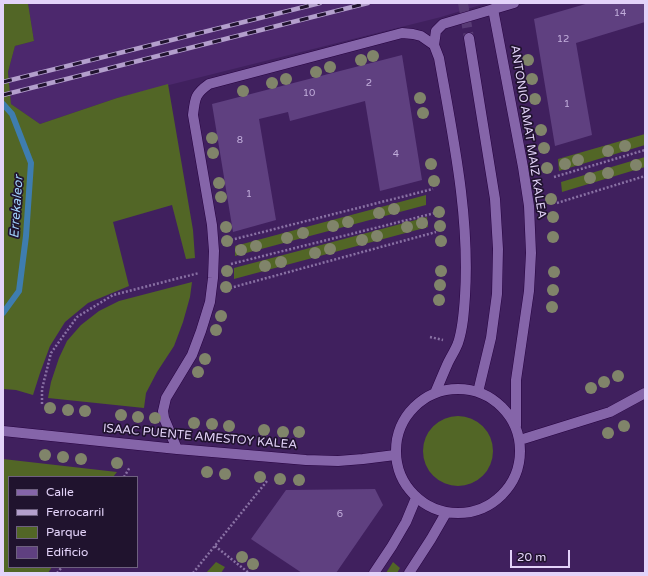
<!DOCTYPE html>
<style>
body{margin:0}
#map{position:relative;width:648px;height:576px;overflow:hidden;background:#40205e;font-family:"Varela Round",sans-serif}
canvas{display:block}
.frame{position:absolute;inset:0;border:4px solid #e3d3f9;pointer-events:none}
.legend{position:absolute;left:8px;top:476px;width:130px;height:92px;box-sizing:border-box;background:#20132e;border:1px solid #6e607f;margin:0;padding:5px 7px;list-style:none;font-size:12px;color:#e3d3f9}
.legend li{display:flex;align-items:center;gap:8px;height:20px}
.legend b{width:20px;border:1px solid #6e607f}
.scale{position:absolute;left:510px;top:550px;width:60px;height:18px;box-sizing:border-box;border:2px solid #e3d3f9;border-top:0;padding-left:5px;font-size:12px;line-height:14px;white-space:nowrap;color:#e3d3f9;-webkit-text-stroke:3px #20132e;paint-order:stroke}
</style>
<div id="map">
<canvas width="648" height="576"></canvas>
<div class="frame"></div>
<ul class="legend">
<li><b style="height:5px;background:#8565a9"></b>Calle</li>
<li><b style="height:5px;background:#b39fcc"></b>Ferrocarril</li>
<li><b style="height:11px;background:#526626"></b>Parque</li>
<li><b style="height:11px;background:#5f4080"></b>Edificio</li>
</ul>
<div class="scale">20 m</div>
</div>
<script>
const g = document.querySelector('canvas').getContext('2d');
g.lineJoin = 'round';
function fillPath(path, color) { g.fillStyle = color; g.fill(path, 'evenodd'); }
function strokePath(path, color, width, dash) { g.strokeStyle = color; g.lineWidth = width; g.lineCap = dash ? 'butt' : 'round'; g.setLineDash(dash || []); g.stroke(path); }
function label(font, color, halo, rows, align = 'center') {
  g.font = font + ' "Varela Round",sans-serif'; g.lineWidth = 3.5; g.setLineDash([]); g.textBaseline = 'middle'; g.strokeStyle = halo; g.fillStyle = color; for (const [text, x, y, turn = 0] of rows) {
    g.save(); g.translate(x, y); g.rotate((+turn || 0) * Math.PI / 180); g.textAlign = isNaN(turn) ? turn : align; if (halo) g.strokeText(text, 0, 0); g.fillText(text, 0, 0); g.restore();
  }
}
const built = new Path2D(`
 M28,3H487L441,17L117,98L40,124L11,104L8,72L15,46L34,41Z`);
const green = new Path2D(`
 M3,3H28L34,41L15,46L8,72L11,104L40,124L117,98L168,84L193,230L195,258L186,259L172,205L113,222L129,286L88,303L65,322L50,346L40,373L33,395L16,390L3,389Z
 M645,134V145L559,171L558,159Z
 M645,157V167L562,192L561,182Z
 M426,195V205L235,256V246Z
 M427,217L428,227L234,279V268Z
 M192,282L190,297L183,322L174,346L157,372L146,393L144,408L48,398L51,382L59,358L67,341L81,325L99,311L119,301Z
 M423 451a35 35 0 1 1 70 0a35 35 0 1 1-70 0Z
 M3,459L117,472L113,477H9V567H52L48,573H3Z
 M216,562L225,567L221,573H206Z
 M393,562L400,568L397,573H386Z`);
const stream = new Path2D(`
 M3,104L12,114L31,163L26,236L19,291L3,313`);
const building = new Path2D(`
 M589,3H645V22L576,43L592,135L555,146L534,19Z
 M402,55L422,180L380,191L365,101L290,121L288,112L259,119L276,220L233,232L212,104Z
 M375,489L383,505L336,573H302L251,539L286,490Z`);
const streetTunnel = new Path2D(`
 M463,3L469,38`);
const path = new Path2D(`
 M554,177L645,150
 M557,203L645,176
 M231,240L433,189
 M231,264L435,213
 M230,288L436,232
 M430,337L443,340
 M42,404V389L51,353L77,317L113,295L199,273
 M124,477L130,467
 M215,546L249,573
 M57,573L62,567
 M193,573L267,481`);
const street = new Path2D(`
 M493,9L523,167L529,206L531,253L529,291L516,380V426
 M469,38L495,199L498,249L497,294L491,338L478,392
 M434,45L436,31L443,24L514,3
 M396 451a62 62 0 1 1 124 0a62 62 0 1 1-124 0Z
 M3,431L177,449L306,460L338,461L363,459L395,455
 M520,440L610,412L645,393
 M177,449L164,418L163,411L166,398L192,355L201,331L210,302L213,278L214,251L212,225L193,115C195,98 195,94 209,84L402,33L413,34L421,36L434,45L439,58C453,137 470,216 465,296C464,312 463,328 458,343C455,351 450,358 447,365C443,374 439,384 435,393
 M374,573L392,546L406,522L416,498
 M409,573L431,539L446,513`);
const rail = new Path2D(`
 M3,82L320,3
 M3,95L368,3`);
const trees = [
 [373,56],
 [361,60],
 [528,60],
 [330,67],
 [316,72],
 [286,79],
 [532,79],
 [272,83],
 [243,91],
 [420,98],
 [535,99],
 [423,113],
 [541,130],
 [212,138],
 [625,146],
 [544,148],
 [608,151],
 [213,153],
 [578,160],
 [431,164],
 [565,164],
 [636,165],
 [547,168],
 [608,173],
 [590,178],
 [434,181],
 [219,183],
 [221,197],
 [551,199],
 [394,209],
 [439,212],
 [379,213],
 [553,217],
 [348,222],
 [422,223],
 [333,226],
 [440,226],
 [226,227],
 [407,227],
 [303,233],
 [377,236],
 [553,237],
 [287,238],
 [362,240],
 [227,241],
 [441,241],
 [256,246],
 [330,249],
 [241,250],
 [315,253],
 [281,262],
 [265,266],
 [227,271],
 [441,271],
 [554,272],
 [440,285],
 [226,287],
 [553,290],
 [439,300],
 [552,307],
 [221,316],
 [216,330],
 [205,359],
 [198,372],
 [618,376],
 [604,382],
 [591,388],
 [50,408],
 [68,410],
 [85,411],
 [121,415],
 [138,417],
 [155,418],
 [194,423],
 [212,424],
 [229,426],
 [624,426],
 [264,430],
 [283,432],
 [299,432],
 [608,433],
 [45,455],
 [63,457],
 [81,459],
 [117,463],
 [207,472],
 [225,474],
 [260,477],
 [280,479],
 [299,480],
 [242,557],
 [253,564]
];
const numberNames = [
 ["14",620,13],
 ["12",563,39],
 ["2",369,83],
 ["10",309,93],
 ["1",567,104],
 ["8",240,140],
 ["4",396,154],
 ["1",249,194],
 ["6",340,514]
];
const streetNames = [
 ["ANTONIO AMAT MAIZ KALEA",528,132,81],
 ["ISAAC PUENTE AMESTOY KALEA",200,437,5]
];
const waterNames = [
 ["Errekaleor",17,207,-86]
];
fillPath(built, '#4c286d');
fillPath(green, '#526626');
strokePath(stream, '#3e7daf', 6);
fillPath(building, '#5f4080');
strokePath(streetTunnel, '#583b75', 10, [10, 5]);
strokePath(street, '#270341', 11);
strokePath(path, '#8971a4', 2.5, [2, 2]);
strokePath(street, '#8565a9', 10);
strokePath(rail, '#b39fcc', 4.5);
strokePath(rail, '#20132e', 3, [9]);
g.fillStyle = '#80846a';
for (const [x, y] of trees) { g.beginPath(); g.arc(x, y, 6, 0, 2 * Math.PI); g.fill(); }
label('10px', '#c2aedb', null, numberNames);
label('12px', '#e3d3f9', '#20132e', streetNames);
label('italic 13px', '#a0d1fb', '#20132e', waterNames);
</script>
